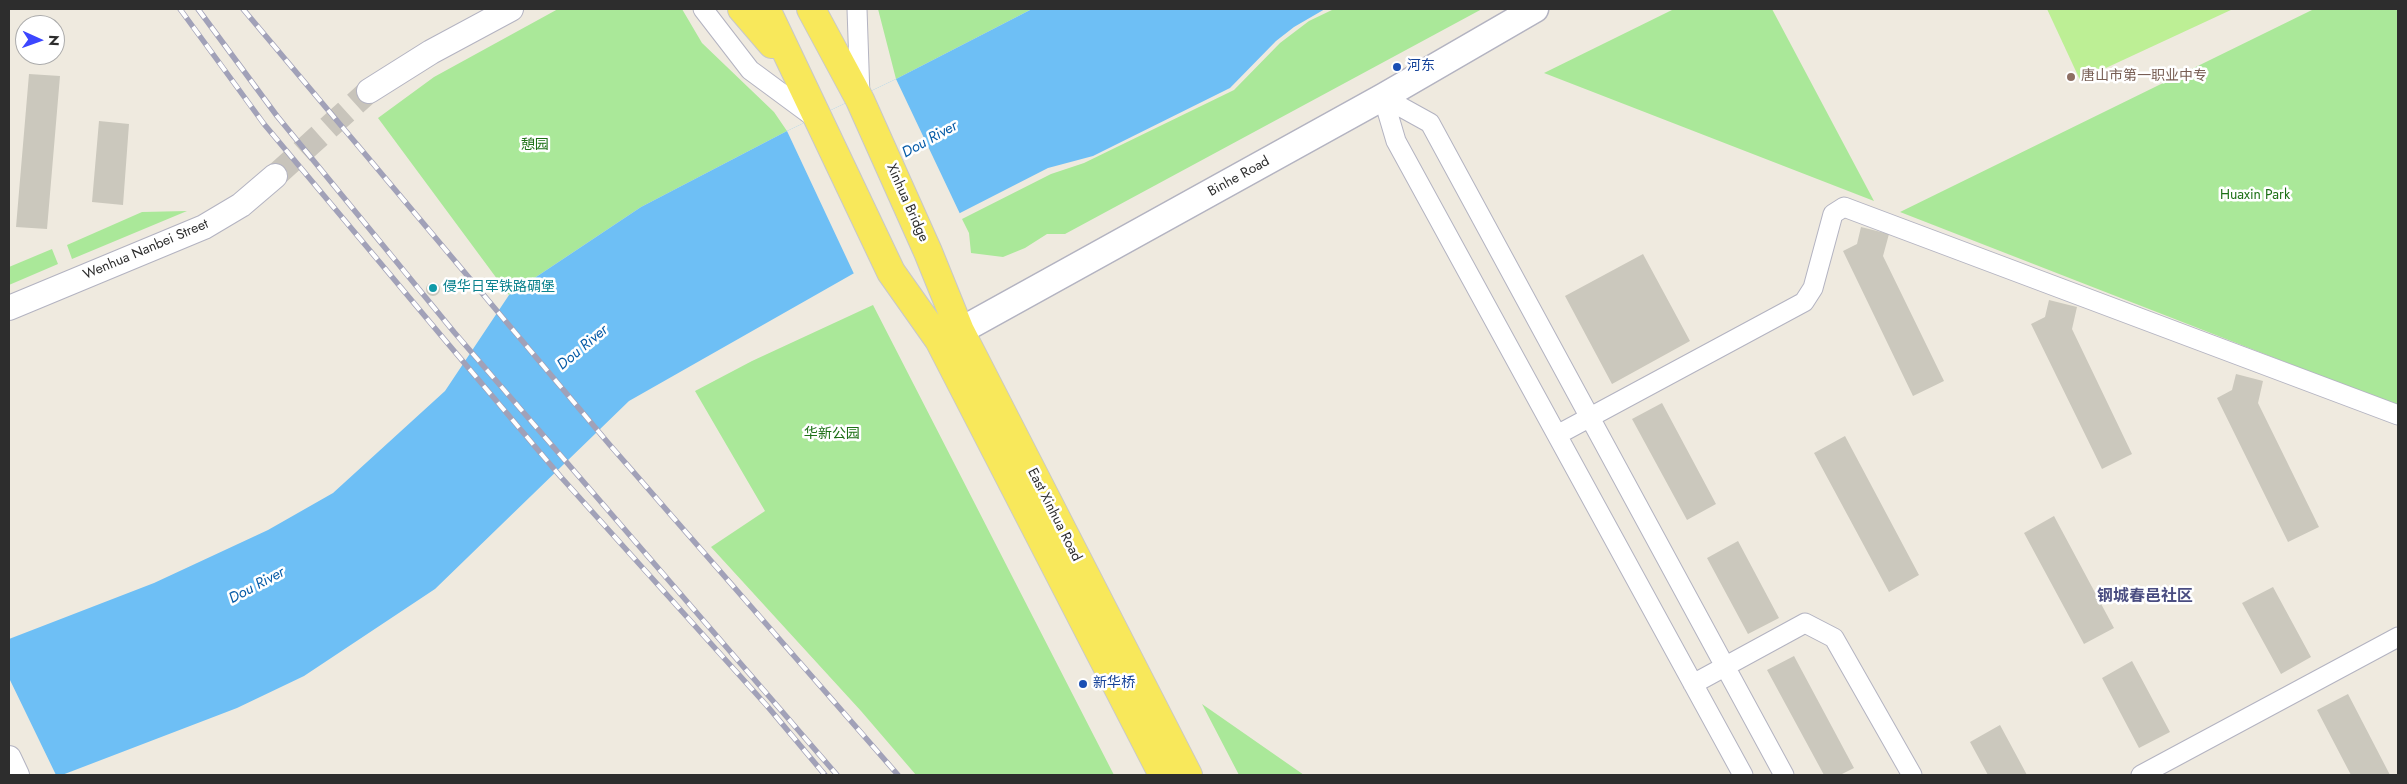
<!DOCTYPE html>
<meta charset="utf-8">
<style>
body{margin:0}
#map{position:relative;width:2407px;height:784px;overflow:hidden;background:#efeadf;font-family:Jost,sans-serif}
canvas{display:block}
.frame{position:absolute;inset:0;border:10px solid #2d2d2d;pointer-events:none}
.north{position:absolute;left:15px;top:15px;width:50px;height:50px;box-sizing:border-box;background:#fff;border:1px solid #ababab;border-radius:50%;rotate:92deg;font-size:14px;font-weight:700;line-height:20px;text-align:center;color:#2d2d2d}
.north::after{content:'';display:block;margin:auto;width:18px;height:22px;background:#3c46ff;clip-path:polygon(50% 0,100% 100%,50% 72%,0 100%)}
</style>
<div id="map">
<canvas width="2407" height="784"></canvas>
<div class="frame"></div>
<div class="north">N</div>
</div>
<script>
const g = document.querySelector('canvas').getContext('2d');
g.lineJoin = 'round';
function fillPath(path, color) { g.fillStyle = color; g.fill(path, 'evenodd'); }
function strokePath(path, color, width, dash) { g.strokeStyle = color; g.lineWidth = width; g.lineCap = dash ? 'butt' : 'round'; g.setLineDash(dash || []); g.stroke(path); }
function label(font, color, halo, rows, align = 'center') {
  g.font = font + ' Jost,"Noto Sans SC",sans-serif'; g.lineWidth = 5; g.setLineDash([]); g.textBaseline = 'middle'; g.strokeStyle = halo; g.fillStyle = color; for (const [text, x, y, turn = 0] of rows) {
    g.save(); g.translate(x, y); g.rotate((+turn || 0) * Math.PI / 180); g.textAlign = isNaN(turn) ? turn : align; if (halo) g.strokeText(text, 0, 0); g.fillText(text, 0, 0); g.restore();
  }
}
const green = new Path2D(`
 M558,9H682L702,43L774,112L787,131L641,207L509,295L378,118L434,77Z
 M878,9H1032L896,79Z
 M1334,9H1482L1065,234H1047L1025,248L1003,257L971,253L969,233L962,219L1051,174L1084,163L1234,90L1280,43L1309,21Z
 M1674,9H1772L1874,201L1544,73Z
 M2314,9H2398V406L1900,212Z
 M187,211L72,259L67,245L142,212Z
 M52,249L58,264L9,285V267Z
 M873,305L1114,775H916L861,711L711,547L765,511L695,391L752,361Z
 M1202,704L1304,775H1239Z`);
const pitch = new Path2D(`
 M2047,9H2233L2080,80Z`);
const water = new Path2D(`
 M1032,9H1325L1294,27L1276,41L1230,88L1093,156L1048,168L960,213L629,401L435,589L304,676L237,708L62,775H9V639L154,583L268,530L333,493L445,391L509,295L641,207L787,131L896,79Z`);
const pier = new Path2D(`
 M896,79L961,216L855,276L787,131Z
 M9,678L56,775H9Z`);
const building = new Path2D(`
 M29,74L60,76L47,229L16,227Z
 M99,121L129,124L123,205L92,202Z
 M1861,227L1889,234L1883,256L1944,381L1913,396L1843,251L1857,244Z
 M1643,254L1690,341L1612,384L1565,296Z
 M426 289a7 7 0 1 1 14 0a7 7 0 1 1-14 0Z
 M2049,300L2077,307L2072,329L2132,454L2102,469L2031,324L2045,317Z
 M2236,374L2263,381L2258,403L2319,527L2288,542L2217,398L2232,390Z
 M1662,403L1716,504L1687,520L1632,419Z
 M1845,436L1919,575L1889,592L1814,453Z
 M2054,516L2114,628L2084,644L2024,533Z
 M1738,541L1779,618L1748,634L1707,558Z
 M2273,587L2311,657L2281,674L2242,603Z
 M1794,656L1854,768L1840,775H1824L1767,670Z
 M2132,661L2170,732L2139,748L2102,678Z
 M2348,694L2390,775H2351L2317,710Z
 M2000,725L2027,775H1988L1970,742Z`);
const tertiaryTunnel = new Path2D(`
 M275,176L369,91`);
const minor = new Path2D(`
 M703,9L750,70L815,118
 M857,9L860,96
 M1383,97L1430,123L1784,775
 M1383,97L1396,141L1743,775
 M1557,435L1804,302L1813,288L1833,214L1844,207L2398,415
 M1693,684L1805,623L1834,638L1912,775
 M2141,775L2398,637`);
const tertiary = new Path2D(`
 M369,91L431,52L511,9
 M9,308L204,227L241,205L275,176
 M9,758L17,775`);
const secondary = new Path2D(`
 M940,340L960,331L1383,97L1535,9`);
const primary = new Path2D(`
 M742,9L772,44
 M766,9L891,272L939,340L1163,775
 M811,9L860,100L928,252L960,331L1188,775`);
const rail = new Path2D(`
 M180,9L264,124L444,339L560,476L768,707L825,775
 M198,9L277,116L454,332L837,775
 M243,9L609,444L898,775`);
const markers = [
 [1397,67,5,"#1a4fb4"],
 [2071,77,5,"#8d6e63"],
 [433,288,5,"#0f9aa8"],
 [1083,684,5,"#1a4fb4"]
];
const transitNames = [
 ["河东",1407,67],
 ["新华桥",1093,684]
];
const educationNames = [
 ["唐山市第一职业中专",2081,77]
];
const parkNames = [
 ["憩园",535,146],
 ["Huaxin Park",2255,196],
 ["华新公园",832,435]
];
const streetNames = [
 ["Binhe Road",1239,177,-29],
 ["Xinhua Bridge",907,203,66],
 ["Wenhua Nanbei Street",146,250,-23],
 ["East Xinhua Road",1054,515,63]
];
const cultureNames = [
 ["侵华日军铁路碉堡",443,288]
];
const waterNames = [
 ["Dou River",930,140,-29],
 ["Dou River",583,348,-40],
 ["Dou River",257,586,-28]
];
const quarterNames = [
 ["钢城春邑社区",2145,597]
];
fillPath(green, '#aae899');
fillPath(pitch, '#bdef95');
fillPath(water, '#6ebff5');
fillPath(pier, '#efeadf');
fillPath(building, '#cbc8bd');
strokePath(tertiaryTunnel, '#c8c4bb', 24, [24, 12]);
strokePath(minor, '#b3b3c1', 21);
strokePath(tertiary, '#b3b3c1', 26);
strokePath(secondary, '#b3b3c1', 29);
strokePath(primary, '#c8c8c8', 30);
strokePath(minor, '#fff', 19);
strokePath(tertiary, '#fff', 24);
strokePath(secondary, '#fff', 26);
strokePath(primary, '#f8e85b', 28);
strokePath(rail, '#a1a1b8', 5.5);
strokePath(rail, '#fff', 4, [11]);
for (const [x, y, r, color] of markers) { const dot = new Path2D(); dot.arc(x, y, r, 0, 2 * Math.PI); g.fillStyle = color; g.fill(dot); strokePath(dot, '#fff', 2); }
label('14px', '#164399', '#fff', transitNames, 'left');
label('14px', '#785e54', '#fff', educationNames, 'left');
label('14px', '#1e7017', '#fff', parkNames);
label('14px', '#2d2d2d', '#fff', streetNames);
label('14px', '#0d838f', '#fff', cultureNames, 'left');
label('italic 15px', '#065ba7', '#fff', waterNames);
label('bold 16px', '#4a4d81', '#fff', quarterNames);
</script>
